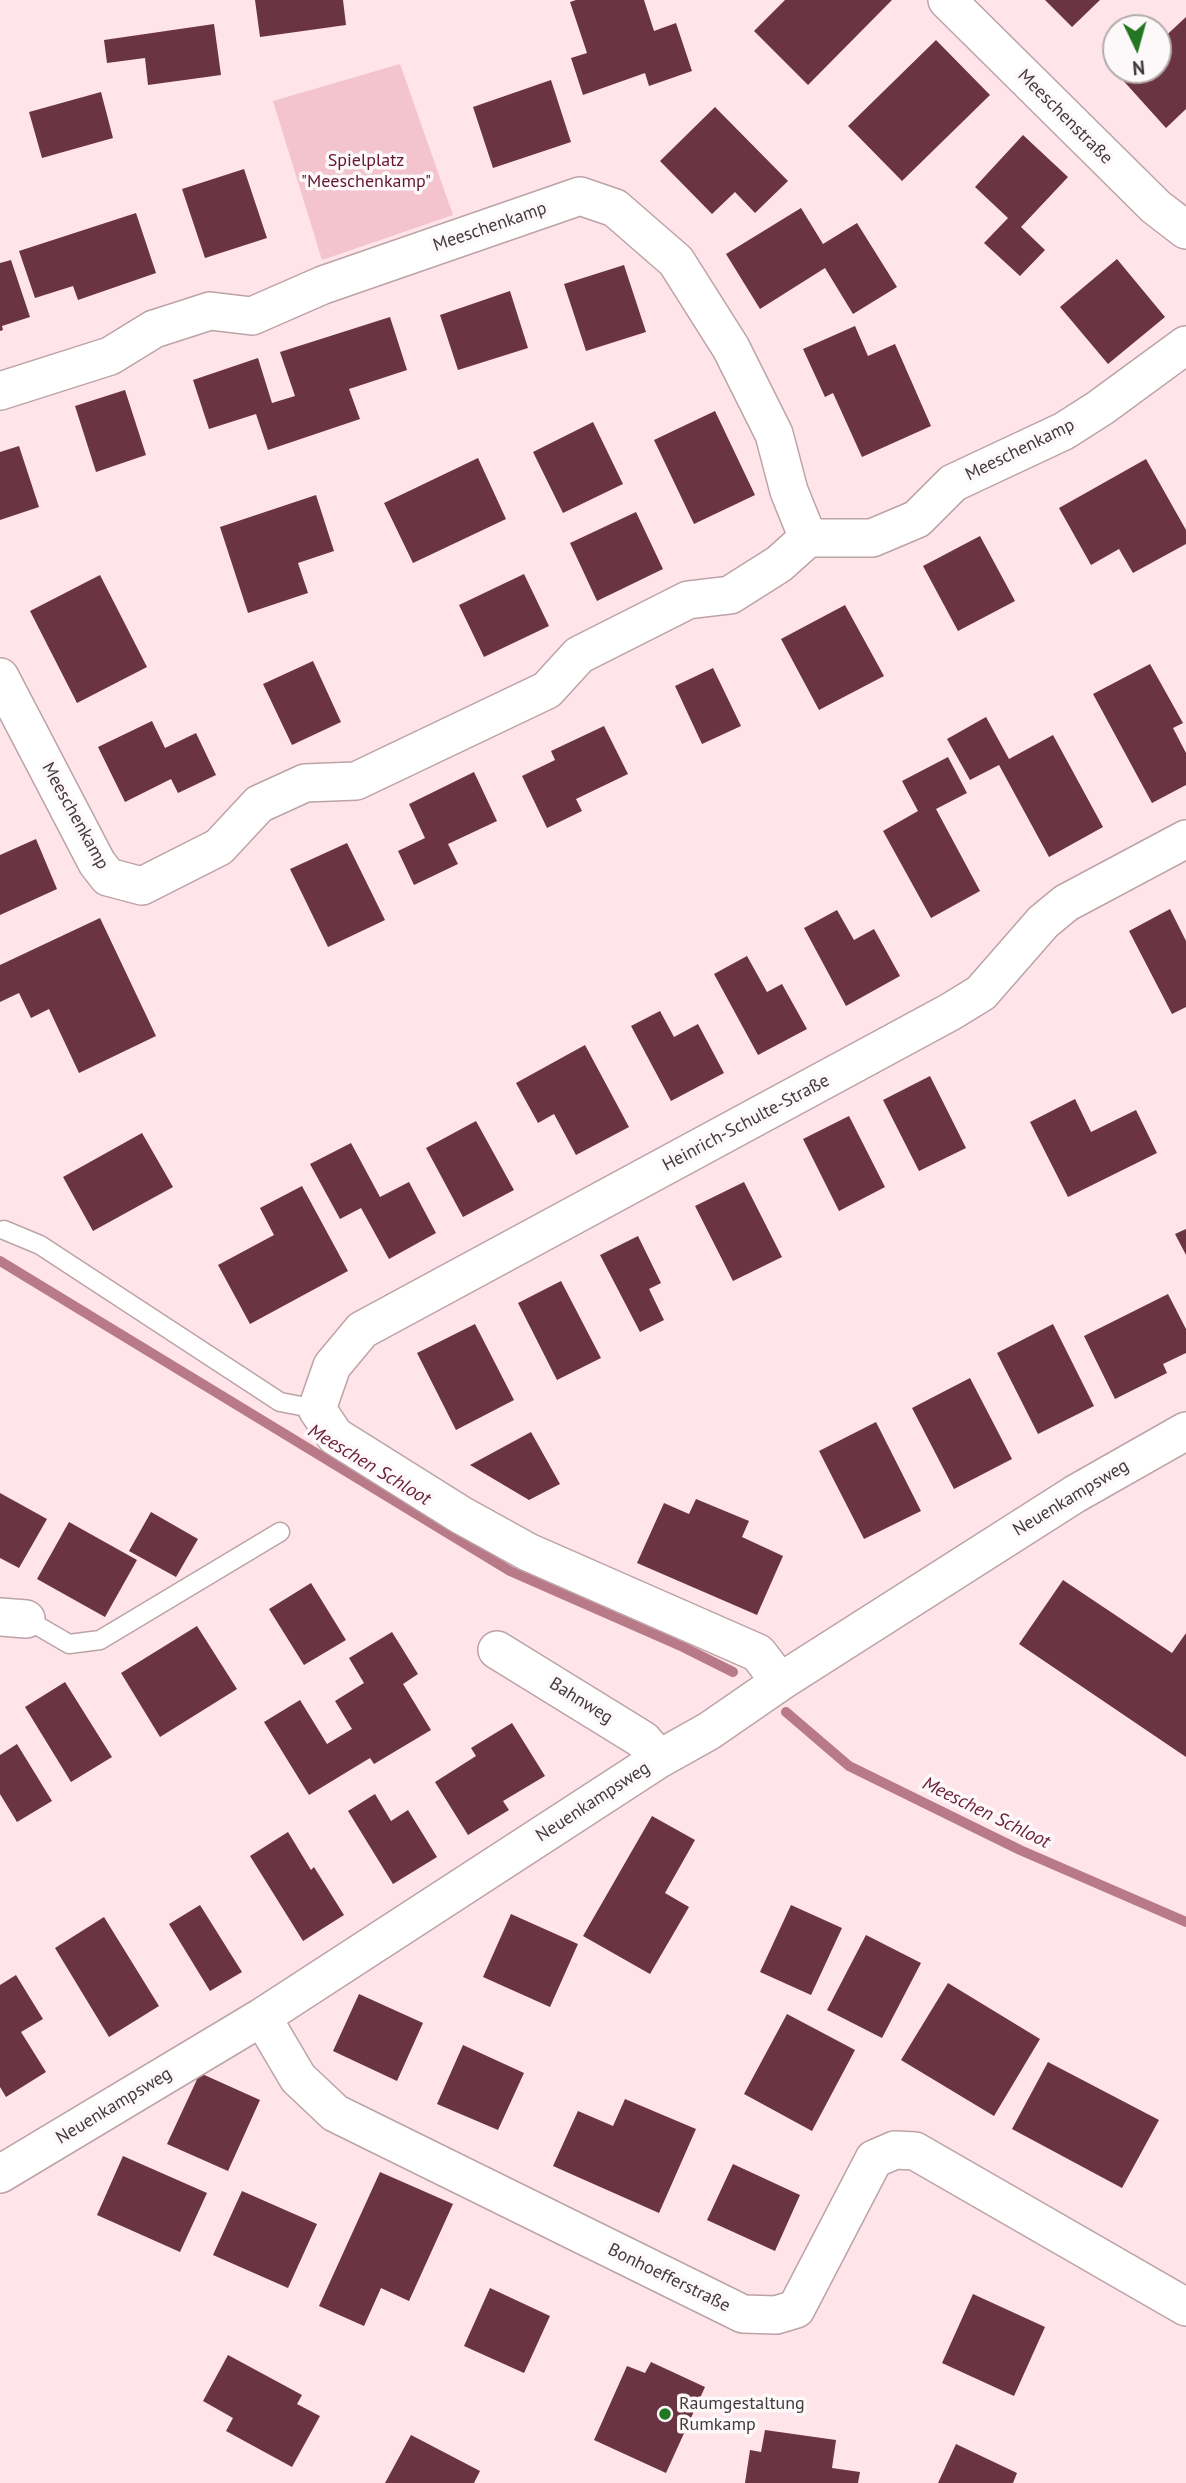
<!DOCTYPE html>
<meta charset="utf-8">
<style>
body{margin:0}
#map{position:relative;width:1186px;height:2483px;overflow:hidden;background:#ffe4e9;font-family:"PT Sans",sans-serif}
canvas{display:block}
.north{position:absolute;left:1102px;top:14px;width:70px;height:70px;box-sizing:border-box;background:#fdf8f9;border:2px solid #b3acad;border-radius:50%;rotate:175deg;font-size:19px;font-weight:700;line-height:28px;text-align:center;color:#443a3c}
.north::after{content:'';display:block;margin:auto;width:24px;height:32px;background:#237722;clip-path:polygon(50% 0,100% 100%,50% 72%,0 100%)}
</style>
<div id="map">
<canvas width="1186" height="2483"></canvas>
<div class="north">N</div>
</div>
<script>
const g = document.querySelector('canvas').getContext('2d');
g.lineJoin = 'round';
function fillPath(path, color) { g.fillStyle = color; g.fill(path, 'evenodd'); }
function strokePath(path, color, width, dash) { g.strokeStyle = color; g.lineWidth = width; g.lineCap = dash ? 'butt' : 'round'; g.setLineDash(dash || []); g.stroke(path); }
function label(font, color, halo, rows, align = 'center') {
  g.font = font + ' "PT Sans",sans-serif'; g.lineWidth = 7; g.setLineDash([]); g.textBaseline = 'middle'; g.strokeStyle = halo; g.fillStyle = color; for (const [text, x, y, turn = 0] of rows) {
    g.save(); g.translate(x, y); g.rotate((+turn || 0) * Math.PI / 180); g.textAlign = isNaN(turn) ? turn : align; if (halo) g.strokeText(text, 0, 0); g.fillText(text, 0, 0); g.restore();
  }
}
const green = new Path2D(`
 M400,64L453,215L322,260L273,101Z`);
const stream = new Path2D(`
 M0,1261L510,1571L683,1647L733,1672
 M786,1712L849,1766L1020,1850L1186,1922`);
const building = new Path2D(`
 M255,0H343L346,25L260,37Z
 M576,0H644L654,31L676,23L692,71L649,86L645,73L583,95L571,58L587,53L570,2Z
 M785,0H892L808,85L754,31Z
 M1045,0H1100L1072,27Z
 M1186,17V109L1166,128L1120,77L1128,70H1158V43Z
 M214,24L221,75L148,85L145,58L107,63L104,40Z
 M936,40L990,95L902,181L848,126Z
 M551,80L571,142L493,168L473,107Z
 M101,92L113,138L42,158L29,112Z
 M715,107L788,181L755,213L735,192L712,214L660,161Z
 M1023,135L1068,177L1021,227L1045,250L1020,276L984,243L1008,218L975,187Z
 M244,169L267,238L205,258L182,189Z
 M801,208L823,244L857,223L897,287L853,314L825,268L760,309L726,254Z
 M136,213L156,273L78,300L73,286L35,298L19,251Z
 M1117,259L1165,317L1108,364L1060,307Z
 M11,260L30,317L2,326L3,330L0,331V263Z
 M624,265L646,332L586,351L564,284Z
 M510,291L528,348L458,370L440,315Z
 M390,317L407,370L349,389L360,419L268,450L256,414L209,429L193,380L258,358L272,403L295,396L280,352Z
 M855,326L868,356L895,344L931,426L862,457L833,393L825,397L803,349Z
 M125,390L146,455L96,472L75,406Z
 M715,411L755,495L694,524L654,440Z
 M593,422L623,484L563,513L533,452Z
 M19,446L39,507L0,520V452Z
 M478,458L506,519L413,563L384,503Z
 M1146,459L1186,530V544L1133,573L1119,549L1091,565L1059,508Z
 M316,495L334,551L298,563L308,593L248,613L220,527Z
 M636,512L663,569L597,601L570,543Z
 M980,536L1015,601L958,631L923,566Z
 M524,574L549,626L484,657L459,605Z
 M100,575L147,667L77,703L30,611Z
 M845,605L884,676L819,710L781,639Z
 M313,661L341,722L292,745L263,684Z
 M1150,664L1183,723L1173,728L1186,753V785L1152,803L1093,694Z
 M713,668L741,726L702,744L675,686Z
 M986,717L1009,759L1053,735L1103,827L1049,857L999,765L970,780L947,739Z
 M152,721L165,748L196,733L216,775L178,793L171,779L125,802L98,747Z
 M604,726L628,774L576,799L582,811L547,828L522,776L555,760L551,751Z
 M948,757L967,793L936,809L980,891L931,918L883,831L918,811L902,781Z
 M474,772L497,821L448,844L458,864L414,885L398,851L425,838L409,804Z
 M36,839L57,889L0,915V855Z
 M347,843L385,920L328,947L290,869Z
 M1170,909L1186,941V1007L1172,1014L1129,931Z
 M837,910L854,940L874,929L900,976L846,1006L804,928Z
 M100,918L156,1036L79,1073L49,1009L31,1018L19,993L0,1002V965Z
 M747,956L767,992L782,984L807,1029L758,1055L714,974Z
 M660,1011L674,1037L698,1024L724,1073L671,1101L631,1026Z
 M585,1045L629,1127L576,1155L554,1114L538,1123L516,1083Z
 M930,1076L966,1148L919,1171L883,1100Z
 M1075,1099L1091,1132L1136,1110L1157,1153L1068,1197L1030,1122Z
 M849,1116L885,1187L839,1211L803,1139Z
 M476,1121L514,1190L463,1217L426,1148Z
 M142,1133L173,1187L93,1231L63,1177Z
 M351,1143L380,1197L409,1182L436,1233L389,1259L361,1208L340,1219L310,1164Z
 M744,1182L782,1257L733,1281L695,1206Z
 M302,1186L348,1271L250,1324L218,1265L274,1235L260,1208Z
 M1186,1229V1255L1175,1234Z
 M638,1236L661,1283L649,1289L664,1320L640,1332L600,1255Z
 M561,1281L601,1358L557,1380L518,1303Z
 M1168,1294L1186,1329V1353L1163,1364L1167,1373L1115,1399L1084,1336Z
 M475,1324L514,1400L456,1430L417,1353Z
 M1053,1324L1094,1406L1038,1434L997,1353Z
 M970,1378L1012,1459L954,1489L912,1408Z
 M876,1422L921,1511L864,1539L819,1451Z
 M531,1432L560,1484L529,1500L470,1465Z
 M0,1493L47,1519L19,1568L0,1558Z
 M696,1499L749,1521L742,1537L783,1556L757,1615L637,1563L664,1503L689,1514Z
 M151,1512L198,1539L176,1577L129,1551Z
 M69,1522L137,1560L105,1617L37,1579Z
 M1063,1580L1172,1653L1186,1633V1757L1019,1644Z
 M311,1583L346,1640L304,1665L269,1609Z
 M197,1626L237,1689L160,1737L121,1673Z
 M392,1632L418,1674L403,1684L431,1730L374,1764L370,1758L309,1795L264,1722L300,1700L327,1744L352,1729L335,1701L364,1683L349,1658Z
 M65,1682L112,1757L71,1782L25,1707Z
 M512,1723L545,1776L503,1801L509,1810L468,1835L435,1782L476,1756L471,1748Z
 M17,1744L52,1801L17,1822L0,1794V1755Z
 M375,1794L391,1821L408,1810L437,1857L393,1884L348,1811Z
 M652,1816L695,1840L665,1893L689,1907L650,1974L583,1936Z
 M288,1832L311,1870L314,1867L344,1915L303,1941L250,1856Z
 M200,1905L242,1972L210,1991L169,1924Z
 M791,1905L842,1928L811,1995L760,1972Z
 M511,1914L578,1944L550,2007L483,1977Z
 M104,1917L159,2006L109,2037L55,1948Z
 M866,1935L921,1963L882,2038L827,2010Z
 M16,1975L43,2019L21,2032L46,2072L6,2097L0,2087V1985Z
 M948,1983L1040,2039L994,2116L901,2060Z
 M359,1994L423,2023L397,2081L333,2051Z
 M787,2014L855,2050L812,2131L744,2094Z
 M463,2045L524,2073L498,2130L437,2104Z
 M1048,2062L1159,2120L1122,2188L1012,2129Z
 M200,2073L260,2100L228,2171L167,2144Z
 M625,2099L696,2129L659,2213L553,2166L578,2111L613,2126Z
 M123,2156L207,2193L180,2252L97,2215Z
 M733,2164L800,2195L775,2251L707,2220Z
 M380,2172L453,2204L409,2301L381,2288L364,2326L319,2306Z
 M242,2191L317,2224L288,2288L213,2255Z
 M490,2288L550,2316L524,2373L464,2346Z
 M973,2294L1045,2327L1014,2396L942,2363Z
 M228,2355L302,2395L297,2404L320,2416L292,2467L226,2431L233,2418L203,2401Z
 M651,2362L705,2387L666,2473L594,2440L627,2366L645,2373Z
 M765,2430L836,2440L832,2468L860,2472L858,2483H745L750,2450L761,2452Z
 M411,2435L480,2471L474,2483H385Z
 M956,2444L1017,2473L1013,2483H938Z`);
const lane = new Path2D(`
 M4,1230L40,1245L280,1402L317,1409
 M26,1619L69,1644L100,1640L280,1532`);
const street = new Path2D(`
 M947,0L1156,207L1186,230
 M0,391L110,356L154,329L210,311L252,316L323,285L580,196L615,208L676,261L731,348L774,434L789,491L808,538
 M0,677L97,863L108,877L142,886L219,847L259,804L305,783L356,781L547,690L579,655L688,600L730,595L779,564L808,538H872L917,519L953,483L1064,431L1100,408L1186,345
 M0,1617L26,1619
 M497,1650L643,1740L659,1759
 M780,1682L758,1653L528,1552L461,1515L335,1436L317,1409L332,1366L362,1330L950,1012L981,993L1043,922L1066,903L1186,839
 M262,2017L298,2078L335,2113L743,2314L776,2315L796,2309L874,2159L895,2150L915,2151L1186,2307
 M0,2174L262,2017L659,1759L709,1731L780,1682L1075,1494L1186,1431`);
const markers = [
 [665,2414,7,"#237722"]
];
const streetNames = [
 ["Meeschenstraße",1065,117,45],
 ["Meeschenkamp",490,227,-19],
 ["Meeschenkamp",1020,450,-26],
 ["Meeschenkamp",75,816,61],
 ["Heinrich-Schulte-Straße",746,1123,-28],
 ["Neuenkampsweg",1071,1498,-31],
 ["Bahnweg",581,1701,32],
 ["Neuenkampsweg",593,1802,-33],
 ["Neuenkampsweg",114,2106,-31],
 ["Bonhoefferstraße",669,2278,26]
];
const parkNames = [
 ["Spielplatz",366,161],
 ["\"Meeschenkamp\"",366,182]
];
const poiNames = [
 ["Raumgestaltung",679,2404],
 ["Rumkamp",679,2425]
];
const waterNames = [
 ["Meeschen Schloot",369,1465,31],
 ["Meeschen Schloot",986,1813,26]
];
fillPath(green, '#f3c4cd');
strokePath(stream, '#b97a88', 10);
fillPath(building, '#6b3442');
strokePath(lane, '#bca3a8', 21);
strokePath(street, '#bca3a8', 40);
strokePath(lane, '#fff', 18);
strokePath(street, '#fff', 37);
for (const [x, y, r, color] of markers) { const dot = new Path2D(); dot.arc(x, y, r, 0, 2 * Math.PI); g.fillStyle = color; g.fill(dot); strokePath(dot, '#fdf8f9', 2.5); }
label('18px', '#443a3c', '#fdf8f9', streetNames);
label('18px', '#641730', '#fdf8f9', parkNames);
label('18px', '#443a3c', '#fdf8f9', poiNames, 'left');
label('italic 19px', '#6a1d35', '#fdf8f9', waterNames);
</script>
